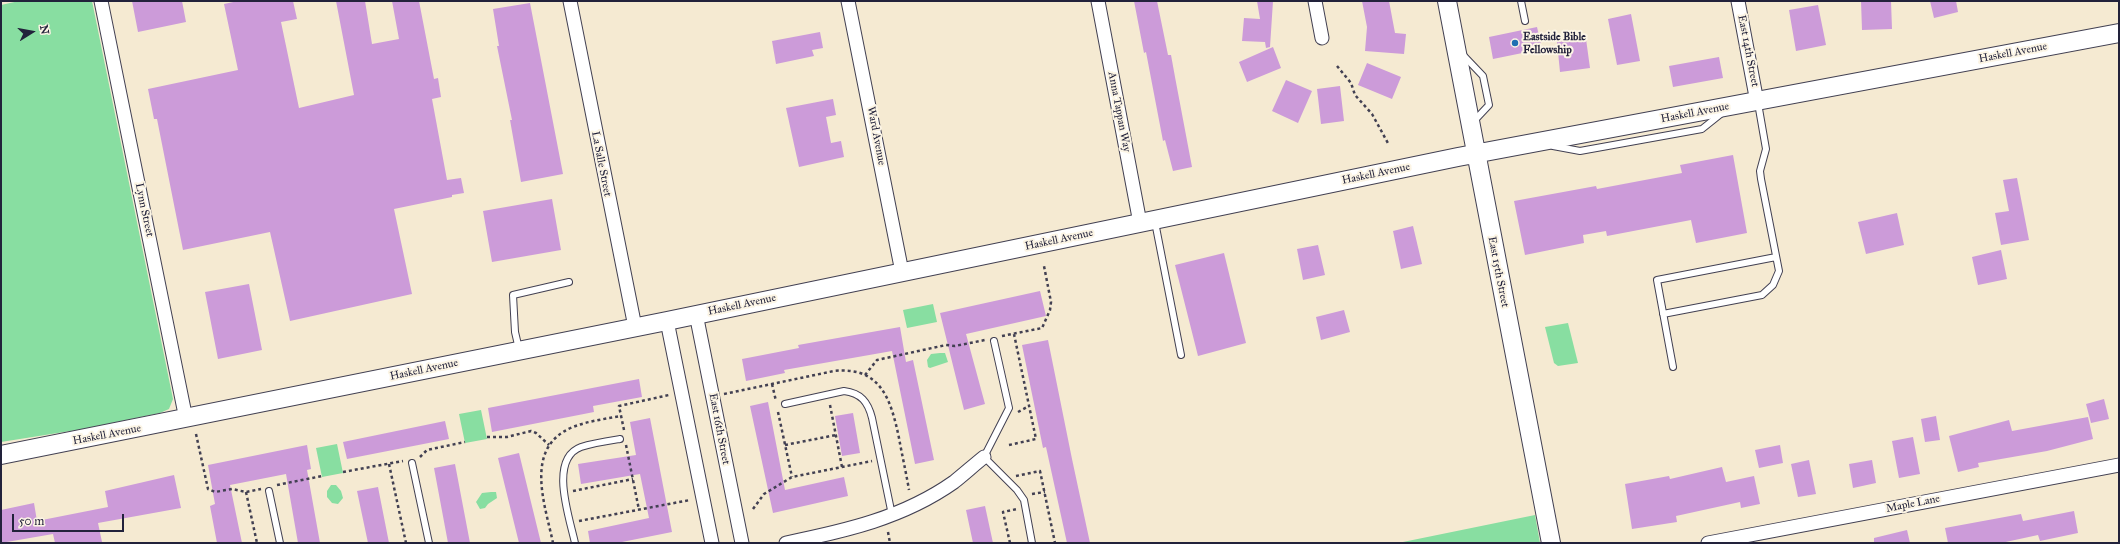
<!DOCTYPE html>
<style>
body{margin:0}
#map{position:relative;width:2120px;height:544px;overflow:hidden;background:#f5ead2;font-family:"IM FELL Great Primer",serif}
canvas{display:block}
.frame{position:absolute;inset:0;border:2px solid #22223b;pointer-events:none}
.north{position:absolute;left:12px;top:12px;width:40px;height:40px;-webkit-text-stroke:3px #fcf5e5;paint-order:stroke;rotate:79deg;font-size:11px;font-weight:700;line-height:16px;text-align:center;color:#22223b}
.north::after{content:'';display:block;margin:auto;width:14px;height:18px;background:#22223b;clip-path:polygon(50% 0,100% 100%,50% 72%,0 100%)}
.scale{position:absolute;left:12px;top:514px;width:112px;height:18px;box-sizing:border-box;border:2px solid #22223b;border-top:0;padding-left:5px;font-size:12px;line-height:14px;white-space:nowrap;color:#22223b;-webkit-text-stroke:3px #fcf5e5;paint-order:stroke}
</style>
<div id="map">
<canvas width="2120" height="544"></canvas>
<div class="frame"></div>
<div class="north">N</div>
<div class="scale">50 m</div>
</div>
<script>
const g = document.querySelector('canvas').getContext('2d');
g.lineJoin = 'round';
function fillPath(path, color) { g.fillStyle = color; g.fill(path, 'evenodd'); }
function strokePath(path, color, width, dash) { g.strokeStyle = color; g.lineWidth = width; g.lineCap = dash ? 'butt' : 'round'; g.setLineDash(dash || []); g.stroke(path); }
function label(font, color, halo, rows, align = 'center') {
  g.font = font + ' "IM FELL Great Primer",serif'; g.lineWidth = 4; g.setLineDash([]); g.textBaseline = 'middle'; g.strokeStyle = halo; g.fillStyle = color; for (const [text, x, y, turn = 0] of rows) {
    g.save(); g.translate(x, y); g.rotate((+turn || 0) * Math.PI / 180); g.textAlign = isNaN(turn) ? turn : align; if (halo) g.strokeText(text, 0, 0); g.fillText(text, 0, 0); g.restore();
  }
}
const green = new Path2D(`
 M19,1H92L173,399L169,409L160,413L83,429L1,442V5Z
 M933,304L937,322L907,328L903,310Z
 M1568,323L1578,363L1558,366L1554,363L1545,327Z
 M940,353H945L948,362L930,368L928,367L927,360L931,354Z
 M481,410L487,439L465,443L459,414Z
 M337,444L343,473L322,477L316,448Z
 M331,485H336L341,491L343,498L338,504L332,503L327,497V491Z
 M491,492H496L497,498L488,504L485,508L480,509L476,502L482,493Z
 M1535,515L1540,543H1398Z`);
const building = new Path2D(`
 M132,1H182L186,22L138,32Z
 M238,1H293L297,19L281,22L299,108L354,95L336,1H365L372,44L399,39L392,1H419L434,79L438,78L441,97L432,99L447,180L461,178L464,193L452,195V197L394,209L412,294L290,321L270,232L183,250L157,119H154L148,89L238,70L224,4Z
 M1134,1H1157L1168,55H1171L1175,77L1192,167L1173,171L1165,140L1163,141L1146,52L1144,53Z
 M1257,1H1273L1270,47L1266,48L1265,42L1242,41L1244,18L1260,19Z
 M1362,1H1389L1395,33L1406,34L1404,54L1365,51L1367,27Z
 M1861,1H1891L1892,29L1862,30Z
 M1930,1H1956L1958,12L1934,18Z
 M530,3L563,174L521,182L510,120H512L497,46H499L493,9Z
 M1818,5L1826,45L1796,51L1789,10Z
 M1631,14L1640,61L1617,65L1608,19Z
 M1537,27L1542,49L1493,59L1489,37Z
 M820,32L823,48L812,50L814,56L776,64L772,41Z
 M1586,39L1590,68L1560,72L1557,42Z
 M1273,47L1281,68L1247,82L1239,62Z
 M1719,57L1723,78L1673,87L1669,66Z
 M1367,63L1401,77L1392,99L1358,85Z
 M1286,80L1312,91L1298,123L1272,111Z
 M1340,86L1344,121L1321,124L1317,89Z
 M833,99L836,115L826,117L831,143L841,141L844,157L799,167L786,108Z
 M1733,155L1747,233L1696,243L1691,220L1607,236L1606,231L1583,235L1584,243L1525,255L1514,201L1596,186L1597,189L1682,173L1680,165Z
 M2017,178L2029,240L2001,245L1995,213L2009,211L2003,180Z
 M552,199L561,250L492,262L483,211Z
 M1897,213L1904,245L1866,254L1858,222Z
 M1413,226L1422,264L1401,269L1393,231Z
 M1318,245L1325,275L1303,280L1297,249Z
 M2001,250L2007,279L1978,285L1972,257Z
 M1224,253L1246,343L1198,356L1175,265Z
 M249,284L262,350L218,359L205,292Z
 M1040,291L1046,316L966,334L985,404L964,410L940,313Z
 M1344,310L1350,332L1321,340L1316,317Z
 M900,327L906,362L913,360L934,460L915,464L892,351L784,370L785,373L746,381L742,359L799,348L798,345Z
 M1048,340L1072,459L1090,543H1067L1046,447L1043,448L1022,345Z
 M639,379L642,397L593,406L594,412L492,432L488,408Z
 M2104,399L2109,419L2091,423L2086,404Z
 M768,402L785,490L844,477L848,496L773,513L750,406Z
 M853,413L860,453L842,456L835,416Z
 M1936,416L1940,440L1925,442L1921,419Z
 M2088,417L2093,439L2047,451L1978,463L1979,467L1958,472L1949,436L2009,420L2012,431Z
 M650,418L672,532L617,543H590L588,531L649,518L640,474L581,484L578,464L636,455L630,422Z
 M445,421L449,439L347,459L343,442Z
 M1913,437L1920,474L1899,478L1892,441Z
 M307,445L311,469L307,470L320,543H298L286,474L230,485L242,543H217L210,506L215,504L208,465Z
 M1780,445L1783,463L1759,468L1755,450Z
 M519,453L541,543H519L498,458Z
 M1809,460L1816,494L1798,497L1791,464Z
 M1872,460L1876,483L1853,488L1849,464Z
 M455,464L470,543H448L434,468Z
 M1722,467L1726,482L1754,476L1760,504L1741,508L1740,502L1676,516L1677,522L1632,529L1625,484L1669,476L1670,479Z
 M174,475L181,508L98,523L102,542L55,543L53,534L1,543V510L34,503L37,521L108,507L105,491Z
 M378,487L389,543H368L357,491Z
 M985,506L993,543H973L966,510Z
 M2074,511L2078,533L2040,541L2038,535L2001,543H1948L1945,528L2021,514L2023,521Z
 M1907,530L1910,543H1874V538Z`);
const path = new Path2D(`
 M1337,66L1351,83L1355,95L1372,114L1389,145
 M1002,336L1042,328L1050,310L1051,302L1044,266
 M865,375L877,360L946,345L955,346L985,340
 M772,384L776,401
 M724,394L834,371C881,366 891,400 899,438C902,455 906,472 909,490
 M830,405L842,467
 M778,412L792,477
 M1018,412L1029,406
 M624,430L619,406L669,395
 M196,434L208,489L215,492L232,489L246,492L261,489
 M487,437H507L531,431L536,433L549,445
 M626,445L639,510
 M785,445L836,435
 M1009,445L1036,439L1014,334
 M420,457L427,450L465,442
 M389,464L406,543
 M343,472L403,461
 M1016,476L1040,471L1055,543
 M277,485L322,476
 M573,491L633,479
 M246,492L257,543
 M1032,494L1045,492
 M753,509L764,494L792,477L872,461
 M579,521L690,500
 M888,532L890,543
 M553,543C545,504 523,447 573,427C588,421 605,419 621,416
 M1010,543L1003,512L1017,509`);
const lane = new Path2D(`
 M1521,1L1525,21
 M1463,55L1483,76L1489,105L1474,121
 M1553,146L1580,151L1702,129L1722,113
 M1155,222L1181,355
 M1663,314L1762,295L1773,285L1779,271L1761,179L1760,171L1766,149L1758,103
 M994,341L1009,408L984,457L1017,490L1024,500L1032,543
 M519,349L515,332L513,295L569,282
 M1673,367L1657,280L1776,257
 M785,404L844,391C861,393 868,402 872,418L892,515
 M412,463L429,543
 M269,491L280,543
 M575,543C570,519 548,459 581,447C593,443 607,441 620,439`);
const street = new Path2D(`
 M101,1L186,419
 M570,1L635,327
 M848,1L902,272
 M1098,1L1140,223
 M1315,1L1322,38
 M1738,1L1757,102
 M696,314L742,543
 M667,321L712,543
 M786,543C845,531 903,518 954,482C964,474 974,465 984,457
 M1708,543L2119,465`);
const secondary = new Path2D(`
 M1447,1L1551,543
 M1,455L667,321L1458,157L2119,33`);
const markers = [
 [1515,43,4,"#1f6fb2"]
];
const poiNames = [
 ["Eastside Bible",1523,37],
 ["Fellowship",1523,50]
];
const streetNames = [
 ["East 14th Street",1748,51,79],
 ["Haskell Avenue",2013,53,-11],
 ["Anna Tappan Way",1119,112,79],
 ["Haskell Avenue",1695,113,-11],
 ["Ward Avenue",876,136,79],
 ["La Salle Street",601,164,79],
 ["Haskell Avenue",1376,174,-12],
 ["Lynn Street",144,210,78],
 ["Haskell Avenue",1059,240,-12],
 ["East 15th Street",1498,272,79],
 ["Haskell Avenue",742,305,-12],
 ["Haskell Avenue",424,370,-12],
 ["East 16th Street",719,429,79],
 ["Haskell Avenue",107,435,-11],
 ["Maple Lane",1913,504,-11]
];
fillPath(green, '#88dea1');
fillPath(building, '#cc9bd9');
strokePath(lane, '#424052', 8);
strokePath(street, '#424052', 15);
strokePath(secondary, '#424052', 20);
strokePath(path, '#424052', 2.5, [3, 3]);
strokePath(lane, '#fff', 6);
strokePath(street, '#fff', 13);
strokePath(secondary, '#fff', 18);
for (const [x, y, r, color] of markers) { const dot = new Path2D(); dot.arc(x, y, r, 0, 2 * Math.PI); g.fillStyle = color; g.fill(dot); strokePath(dot, '#fcf5e5', 1.5); }
label('bold 11px', '#22223b', '#fcf5e5', poiNames, 'left');
label('11px', '#22223b', '#fcf5e5', streetNames);
</script>
